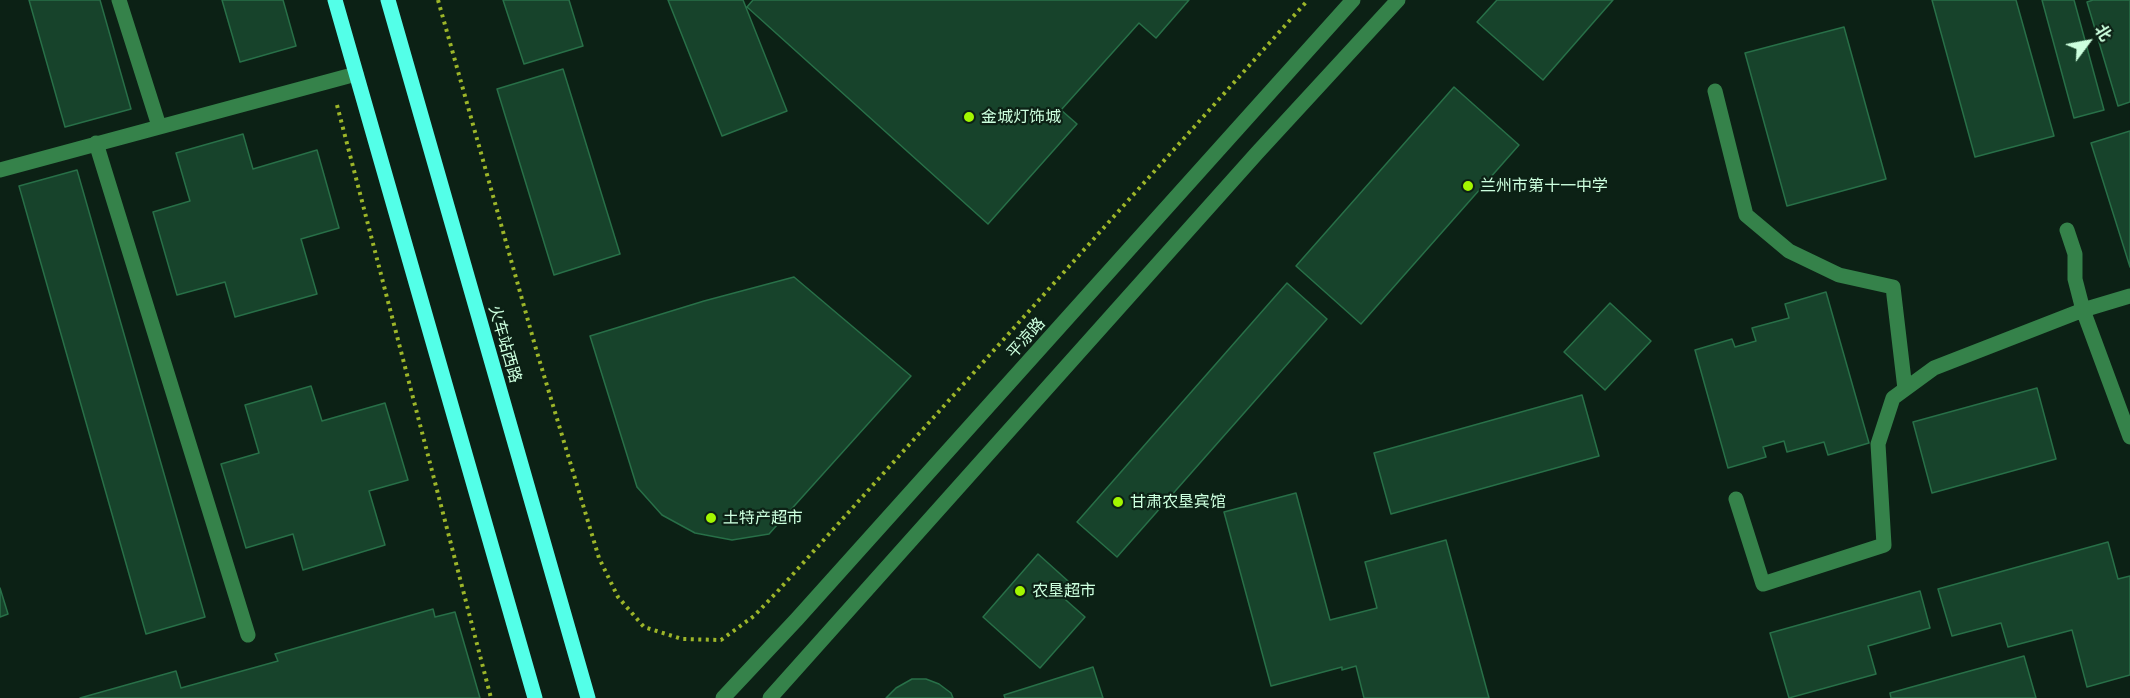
<!DOCTYPE html>
<meta charset="utf-8">
<style>
body{margin:0}
#map{position:relative;width:2130px;height:698px;overflow:hidden;background:#0c2115;font-family:"Asap Condensed","Noto Sans SC",sans-serif}
canvas{display:block}
.north{position:absolute;left:2058px;top:12px;width:60px;height:60px;-webkit-text-stroke:4px #0c2115;paint-order:stroke;rotate:58deg;font-size:16px;font-weight:700;line-height:24px;text-align:center;color:#ccffde}
.north::after{content:'';display:block;margin:auto;width:21px;height:27px;background:#ccffde;clip-path:polygon(50% 0,100% 100%,50% 72%,0 100%)}
</style>
<div id="map">
<canvas width="2130" height="698"></canvas>
<div class="north">北</div>
</div>
<script>
const g = document.querySelector('canvas').getContext('2d');
g.lineJoin = 'round';
function fillPath(path, color) { g.fillStyle = color; g.fill(path, 'evenodd'); }
function strokePath(path, color, width, dash) { g.strokeStyle = color; g.lineWidth = width; g.lineCap = dash ? 'butt' : 'round'; g.setLineDash(dash || []); g.stroke(path); }
function label(font, color, halo, rows, align = 'center') {
  g.font = font + ' "Asap Condensed","Noto Sans SC",sans-serif'; g.lineWidth = 4.5; g.setLineDash([]); g.textBaseline = 'middle'; g.strokeStyle = halo; g.fillStyle = color; for (const [text, x, y, turn = 0] of rows) {
    g.save(); g.translate(x, y); g.rotate((+turn || 0) * Math.PI / 180); g.textAlign = isNaN(turn) ? turn : align; if (halo) g.strokeText(text, 0, 0); g.fillText(text, 0, 0); g.restore();
  }
}
const building = new Path2D(`
 M29,0H100L131,109L65,127Z
 M222,0H283L296,46L240,62Z
 M503,0H569L583,46L524,64Z
 M668,0H743L787,111L722,136Z
 M753,0H1189L1156,38L1139,23L1061,110L1077,124L988,224L747,7Z
 M1497,0H1613L1543,80L1477,22Z
 M1932,0H2016L2054,136L1975,157Z
 M2042,0H2074L2104,110L2074,118Z
 M2093,0H2130V102L2118,106L2087,2Z
 M1844,27L1886,179L1787,206L1745,53Z
 M563,69L620,254L554,275L497,89Z
 M1454,87L1519,145L1361,324L1296,266Z
 M2130,131V267L2091,143Z
 M243,134L253,169L317,150L339,228L301,239L317,294L235,317L225,282L177,295L153,212L190,201L176,153Z
 M77,170L205,617L146,634L19,186Z
 M794,277L911,376L769,534L732,540L695,533L662,515L637,487L590,336L704,301Z
 M1287,283L1327,319L1117,557L1077,522Z
 M1826,292L1869,443L1828,455L1824,442L1787,452L1784,441L1763,447L1766,457L1728,468L1695,350L1732,339L1735,347L1756,341L1752,328L1789,318L1785,304Z
 M1610,303L1651,341L1605,390L1564,352Z
 M311,386L322,421L385,403L408,480L369,491L385,545L303,570L293,534L246,548L221,464L259,453L245,405Z
 M2037,388L2056,459L1932,493L1913,422Z
 M1582,395L1599,456L1391,514L1374,453Z
 M1296,493L1330,620L1377,608L1365,562L1446,540L1489,698H1364L1356,666L1342,670V667L1271,686L1224,512Z
 M2108,542L2118,579L2130,576V675L2087,687L2072,630L2008,647L2001,623L1952,636L1938,589Z
 M1038,554L1068,581L1058,593L1085,617L1040,668L983,617Z
 M0,588L8,614L0,617Z
 M1920,591L1930,628L1868,646L1876,674L1789,698L1770,633Z
 M433,609L435,617L455,612L480,698H80L176,671L181,688L278,661L275,654Z
 M2024,656L2036,698H1891L1890,693Z
 M1093,667L1103,698H1005L1004,695Z
 M912,679H926L939,684L951,693L953,698H886L896,688Z`);
const path = new Path2D(`
 M438,0L536,349L599,558L618,597L644,627L682,639L721,640L754,616L777,592L1308,0
 M337,105L491,698`);
const minor = new Path2D(`
 M119,0L159,126
 M1715,91L1746,215L1789,251L1839,275L1893,287L1905,389
 M96,143L248,635
 M0,170L356,74
 M2130,296L2083,310L2130,437
 M1736,499L1763,584L1884,545L1878,444L1893,398L1934,368L2083,310L2075,279V254L2067,230
 M723,698L797,619L1353,0
 M770,698L1257,153L1398,0`);
const major = new Path2D(`
 M335,0L535,698
 M388,0L588,698`);
const markers = [
 [969,117,6,"#a3f700"],
 [1468,186,6,"#a3f700"],
 [1118,502,6,"#a3f700"],
 [711,518,6,"#a3f700"],
 [1020,591,6,"#a3f700"]
];
const poiNames = [
 ["金城灯饰城",981,117],
 ["兰州市第十一中学",1480,186],
 ["甘肃农垦宾馆",1130,502],
 ["土特产超市",723,518],
 ["农垦超市",1032,591]
];
const streetNames = [
 ["平凉路",1026,338,-48],
 ["火车站西路",505,344,74]
];
fillPath(building, '#17432b');
strokePath(building, '#287048', 1.5);
strokePath(path, '#9db629', 4, [3, 4.5]);
strokePath(minor, '#35824a', 15);
strokePath(major, '#53ffe8', 15);
for (const [x, y, r, color] of markers) { const dot = new Path2D(); dot.arc(x, y, r, 0, 2 * Math.PI); g.fillStyle = color; g.fill(dot); strokePath(dot, '#0c2115', 2); }
label('16px', '#ccffde', '#0c2115', poiNames, 'left');
label('16px', '#ccffde', '#0c2115', streetNames);
</script>
